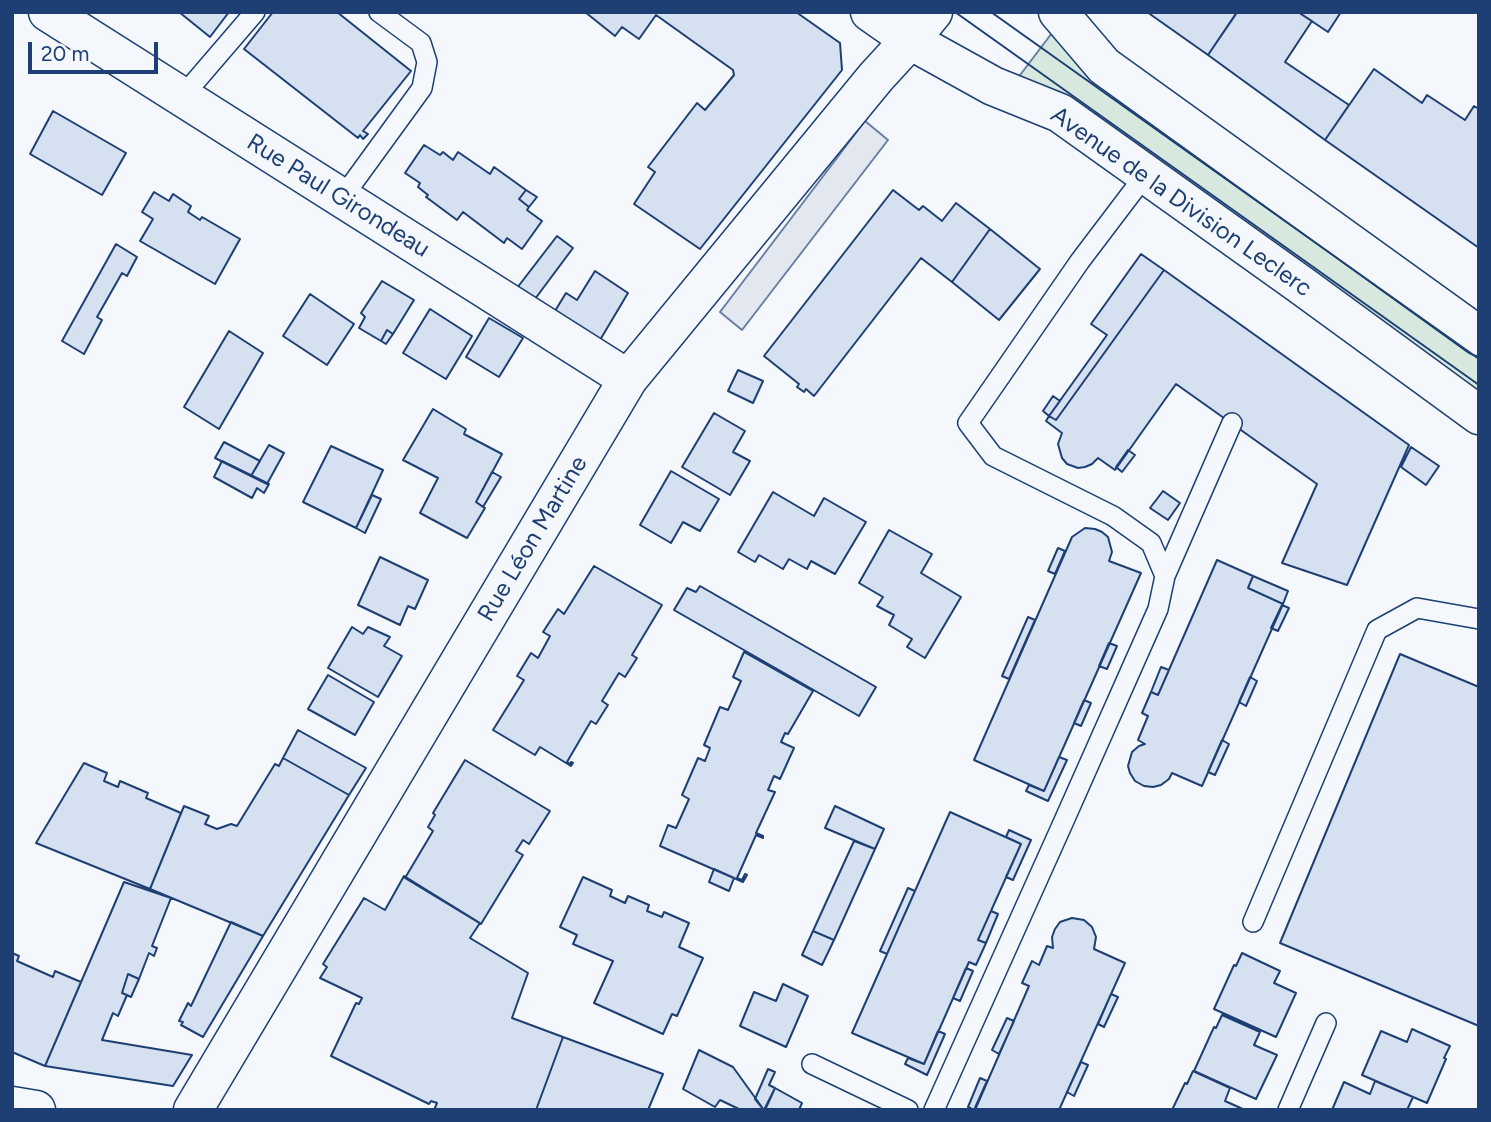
<!DOCTYPE html>
<meta charset="utf-8">
<style>
body{margin:0}
#map{position:relative;width:1491px;height:1122px;overflow:hidden;background:#f4f7fb;font-family:Figtree,sans-serif}
canvas{display:block}
.frame{position:absolute;inset:0;border:14px solid #1d3f73;pointer-events:none}
.scale{position:absolute;left:28px;top:42px;width:130px;height:32px;box-sizing:border-box;border:4px solid #1d3f73;border-top:0;padding-left:9px;font-size:21px;line-height:24px;white-space:nowrap;color:#1d3f73;-webkit-text-stroke:5px #f4f7fb;paint-order:stroke}
</style>
<div id="map">
<canvas width="1491" height="1122"></canvas>
<div class="frame"></div>
<div class="scale">20 m</div>
</div>
<script>
const g = document.querySelector('canvas').getContext('2d');
g.lineJoin = 'round';
function fillPath(path, color) { g.fillStyle = color; g.fill(path, 'evenodd'); }
function strokePath(path, color, width, dash) { g.strokeStyle = color; g.lineWidth = width; g.lineCap = dash ? 'butt' : 'round'; g.setLineDash(dash || []); g.stroke(path); }
function label(font, color, halo, rows, align = 'center') {
  g.font = font + ' Figtree,sans-serif'; g.lineWidth = 5; g.setLineDash([]); g.textBaseline = 'middle'; g.strokeStyle = halo; g.fillStyle = color; for (const [text, x, y, turn = 0] of rows) {
    g.save(); g.translate(x, y); g.rotate((+turn || 0) * Math.PI / 180); g.textAlign = isNaN(turn) ? turn : align; if (halo) g.strokeText(text, 0, 0); g.fillText(text, 0, 0); g.restore();
  }
}
const green = new Path2D(`
 M1055,29L1479,346V398L1014,83Z`);
const parking = new Path2D(`
 M865,121L888,140L742,330L720,312Z`);
const building = new Path2D(`
 M179,12H229L210,37Z
 M273,12H337L411,71L363,131L368,134L363,139L360,135L358,138L244,49Z
 M585,12H796L840,43L842,70L700,249L634,204L655,172L648,167L697,103L705,110L734,75L733,70L656,15L639,39L622,27L615,36Z
 M1147,12H1234L1236,14L1208,55Z
 M1237,12H1298L1312,21L1285,62L1349,105L1325,140L1208,55Z
 M1298,12H1341L1328,32Z
 M1374,69L1422,103L1427,95L1465,120L1474,106L1479,109V248L1325,140Z
 M53,111L126,153L102,195L30,154Z
 M424,145L440,155L443,152L453,160L458,152L490,174L494,167L526,190L519,199L529,207L527,210L542,221L522,249L507,238L504,243L463,212L457,220L426,197L428,195L418,187L420,183L405,173Z
 M526,190L537,197L529,207L519,199Z
 M893,190L919,210L923,206L942,221L956,203L990,229L952,282L921,258L814,396L806,389L804,392L797,387L799,384L764,356Z
 M154,192L169,201L173,194L191,206L188,212L200,220L202,217L240,239L215,284L140,241L153,219L142,212Z
 M990,229L1040,269L999,320L952,282Z
 M557,236L573,248L535,299L517,288Z
 M116,244L137,257L127,276L122,273L97,317L102,320L84,354L62,341Z
 M1141,254L1164,270L1056,420L1049,416L1107,335L1091,324Z
 M1164,270L1409,445L1347,585L1282,563L1317,484L1176,384L1115,470L1098,458L1092,464L1085,467L1078,468L1067,464L1062,458L1058,444L1062,433L1046,421L1049,416L1056,420Z
 M595,271L628,293L600,340L555,311L566,293L577,300Z
 M382,281L414,300L393,334L387,330L381,341L359,328L365,317L361,313Z
 M310,294L354,324L327,365L283,336Z
 M430,309L472,336L446,379L403,353Z
 M489,318L523,338L499,377L466,357Z
 M387,330L393,334L386,344L381,341Z
 M229,331L263,353L219,429L184,407Z
 M738,370L763,381L753,403L728,391Z
 M1053,396L1060,401L1049,416L1043,411Z
 M433,409L466,429L464,434L502,454L476,502L485,508L467,538L420,513L438,478L403,460Z
 M714,413L745,431L733,452L750,461L730,495L682,467Z
 M224,442L260,461L251,476L215,458Z
 M269,445L284,453L267,484L251,476Z
 M331,446L383,470L356,528L303,502Z
 M1411,447L1439,466L1426,485L1401,467Z
 M1128,450L1135,455L1122,472L1116,467Z
 M222,461L269,484L264,493L257,488L252,498L214,477Z
 M671,471L719,499L700,531L683,522L671,543L640,525Z
 M492,472L501,477L483,507L476,502Z
 M1163,491L1180,503L1168,520L1150,508Z
 M773,492L814,516L824,498L866,522L835,574L811,561L807,569L789,559L783,569L759,555L755,562L738,552Z
 M372,495L381,499L365,533L356,528Z
 M1085,528L1095,529L1102,532L1108,537L1112,552L1109,561L1141,573L1044,791L974,760L1072,537Z
 M889,530L932,554L921,573L961,597L925,658L907,647L912,639L889,625L894,615L877,606L883,597L859,583Z
 M1058,548L1065,551L1055,574L1048,571Z
 M380,557L428,580L415,609L408,606L400,625L358,605Z
 M1217,560L1253,576L1248,588L1283,604L1202,786L1172,773L1169,779L1161,785L1153,787L1144,786L1135,781L1130,773L1128,766L1132,752L1139,746L1145,744L1138,740L1148,716L1142,713L1151,692L1158,695Z
 M594,566L662,605L632,655L637,658L625,677L619,673L602,701L608,705L596,724L591,721L567,762L570,764L571,762L573,763L571,766L540,747L535,755L493,730L524,680L517,676L531,653L538,658L550,636L543,632L558,609L564,614Z
 M1253,576L1288,591L1283,604L1248,588Z
 M700,586L876,687L859,716L674,610L687,588L696,592Z
 M1282,605L1289,608L1278,631L1271,628Z
 M1028,617L1035,620L1009,679L1002,676Z
 M352,627L363,634L368,627L390,637L384,646L402,656L378,697L328,668Z
 M1109,643L1117,646L1107,669L1099,666Z
 M744,652L813,691L788,734L785,733L781,742L794,748L780,779L774,776L768,790L775,792L756,833L763,836V838L756,835L737,878L742,880L745,874L747,875L743,882L660,846L668,825L676,828L689,799L682,795L698,758L705,761L710,748L704,745L720,707L728,710L741,681L733,677Z
 M1400,654L1479,687V1026L1280,943Z
 M1161,667L1169,670L1158,695L1151,692Z
 M328,675L374,702L355,735L308,709Z
 M1250,677L1257,681L1246,706L1239,702Z
 M1084,700L1091,703L1081,726L1074,723Z
 M298,730L366,768L349,795L283,758Z
 M1222,740L1229,744L1215,775L1208,772Z
 M1059,757L1067,760L1048,801L1026,791L1029,785L1044,791Z
 M283,758L349,795L263,936L150,889L184,806L209,816L205,824L217,829L231,824L237,826L275,764L279,766Z
 M465,760L550,811L529,844L523,840L516,851L523,855L481,924L405,878L433,831L428,827L435,815L433,813Z
 M84,763L107,773L104,781L118,787L120,781L148,793L146,798L181,813L150,889L36,843Z
 M835,806L884,829L875,849L825,828Z
 M950,812L1021,844L978,940L986,943L976,965L969,962L924,1064L852,1033Z
 M1009,830L1031,840L1013,880L1006,877L1021,844L1006,837Z
 M854,841L875,849L834,940L813,931Z
 M714,869L734,878L729,891L709,882Z
 M404,876L480,923L470,938L528,973L512,1018L563,1037L536,1110H434L437,1103L431,1101L429,1104L331,1056L356,1003L359,1004L362,998L320,978L327,967L323,964L364,898L385,910Z
 M583,877L612,890L610,896L625,903L628,896L649,905L647,911L662,917L664,912L689,923L679,947L703,958L677,1016L672,1014L663,1034L594,1003L613,961L573,944L577,935L560,927Z
 M124,882L171,898L152,946L157,948L154,956L149,953L139,979L128,974L122,993L127,995L118,1016L113,1013L102,1040L192,1055L173,1086L45,1066Z
 M908,888L915,891L887,954L880,951Z
 M991,911L998,914L986,943L978,940Z
 M1072,918L1084,920L1092,927L1096,937L1094,949L1125,963L1059,1110H975L1029,986L1022,983L1032,961L1039,965L1047,946L1053,948L1052,937L1055,929L1060,922Z
 M231,922L263,936L203,1037L181,1025L183,1022L179,1021L188,1003L191,1006Z
 M813,931L834,940L822,965L802,955Z
 M12,953L19,956L17,961L53,977L55,971L81,982L45,1066L12,1052Z
 M1242,953L1280,971L1274,983L1296,993L1276,1037L1214,1009L1234,965L1236,966Z
 M966,968L973,971L960,1001L953,998Z
 M128,974L139,979L131,997L122,993Z
 M783,984L808,996L786,1047L740,1026L754,992L776,1001Z
 M1111,994L1118,997L1104,1027L1098,1024Z
 M1222,1015L1260,1032L1254,1045L1277,1055L1256,1099L1194,1071L1214,1027L1216,1028Z
 M1007,1018L1014,1021L999,1054L992,1050Z
 M1412,1029L1450,1046L1444,1058L1446,1059L1427,1103L1362,1075L1381,1031L1407,1042Z
 M938,1031L945,1034L927,1075L905,1064L908,1058L924,1064Z
 M563,1037L663,1074L648,1110H536Z
 M699,1050L733,1067L764,1110H741L720,1100L715,1107L683,1089Z
 M1081,1062L1088,1065L1074,1096L1067,1092Z
 M768,1069L775,1072L769,1085L775,1088L764,1110L755,1099Z
 M1193,1071L1230,1088L1225,1101L1245,1110H1172L1185,1083L1187,1084Z
 M980,1078L987,1081L974,1110L968,1107Z
 M1375,1081L1413,1097L1407,1110H1332L1344,1082L1370,1094Z
 M775,1088L802,1103L799,1110H765Z`);
const lane = new Path2D(`
 M182,97L255,12
 M342,198L422,88L427,62L421,43L379,12
 M1165,576L1232,423
 M1253,922L1377,630L1417,608L1479,619
 M812,1064L908,1110
 M934,1110L1063,823L1158,609L1165,576L1151,543L1113,516L993,456L968,423L1080,261L1146,174
 M1288,1110L1326,1023`);
const street = new Path2D(`
 M48,12L628,379
 M12,1106L36,1110
 M193,1110L628,379L876,77L910,40L933,12`);
const primary = new Path2D(`
 M870,12L910,40L993,86L1060,113L1301,285L1479,415
 M1058,12L1104,66L1479,336`);
const tram = new Path2D(`
 M955,12L1479,385
 M991,12L1479,359`);
const streetNames = [
 ["Rue Paul Girondeau",338,196,32],
 ["Avenue de la Division Leclerc",1181,202,35],
 ["Rue Léon Martine",533,539,-59]
];
fillPath(green, '#d7e8df');
strokePath(green, '#687fa3', 2);
fillPath(parking, '#e3e8f0');
strokePath(parking, '#687fa3', 2);
fillPath(building, '#d5e0f0');
strokePath(building, '#1d3f73', 2);
strokePath(lane, '#1d3f73', 22);
strokePath(street, '#1d3f73', 41);
strokePath(primary, '#1d3f73', 41);
strokePath(lane, '#f4f7fb', 19);
strokePath(street, '#f4f7fb', 38);
strokePath(primary, '#f4f7fb', 38);
strokePath(tram, '#1d3f73', 2);
label('24px', '#1d3f73', '#f4f7fb', streetNames);
</script>
